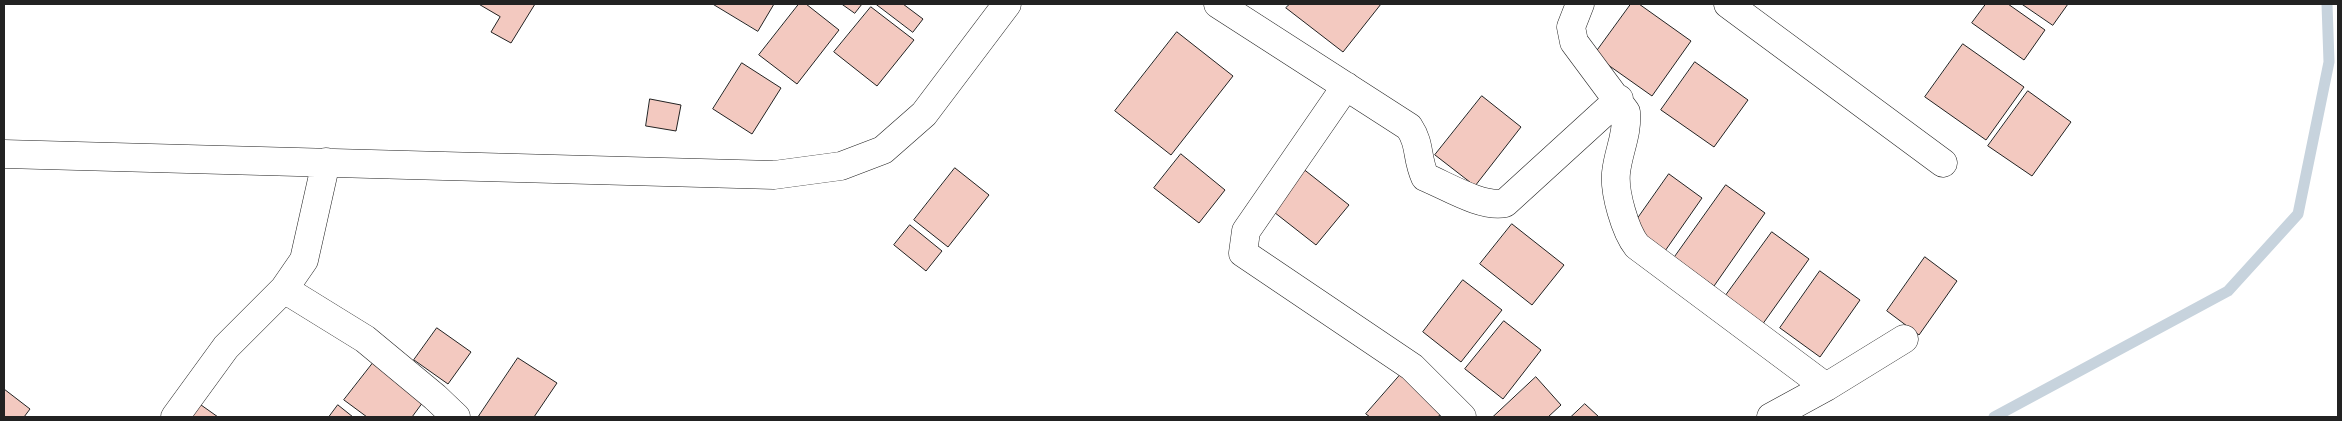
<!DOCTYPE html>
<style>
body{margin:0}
#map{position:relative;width:2342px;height:421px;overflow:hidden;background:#fff;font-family:"Fira Sans",sans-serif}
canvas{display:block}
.frame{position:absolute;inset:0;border:5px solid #222;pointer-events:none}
</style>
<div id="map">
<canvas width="2342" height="421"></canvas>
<div class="frame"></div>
</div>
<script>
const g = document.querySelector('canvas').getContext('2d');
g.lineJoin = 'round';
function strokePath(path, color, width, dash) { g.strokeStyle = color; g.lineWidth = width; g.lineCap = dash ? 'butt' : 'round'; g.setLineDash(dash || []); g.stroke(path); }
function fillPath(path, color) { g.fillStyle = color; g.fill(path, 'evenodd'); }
const stream = new Path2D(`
 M1994,417L2228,291L2298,214L2329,62L2327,4`);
const building = new Path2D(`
 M479,4H535L511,43L491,32L500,17Z
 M713,4H774L758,31Z
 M799,4H806L839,30L797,84L759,55Z
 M842,4H862L855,13Z
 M876,4H903L923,19L913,32Z
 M1290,4H1381L1343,52L1286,8Z
 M1631,4H1639L1691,41L1652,96L1594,55Z
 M1986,4H2008L2045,30L2024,60L1972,23Z
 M2022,4H2068L2053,25Z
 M871,7L914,40L877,86L834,52Z
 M1177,32L1233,76L1171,155L1115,111Z
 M1963,44L2024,87L1986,140L1925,97Z
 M1695,62L1748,100L1714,147L1661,110Z
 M742,63L781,88L752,134L713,109Z
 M2028,91L2071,122L2032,176L1988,146Z
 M1482,96L1521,127L1475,186L1435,155Z
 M650,99L681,105L676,131L646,126Z
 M1181,154L1225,190L1199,223L1154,188Z
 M1297,164L1349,205L1316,245L1265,205Z
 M955,168L989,195L948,247L914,220Z
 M1669,174L1702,198L1665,251L1631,228Z
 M1726,185L1765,213L1714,286L1674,258Z
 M1512,224L1564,265L1532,305L1480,264Z
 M910,225L942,251L926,271L894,245Z
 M1772,232L1809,259L1762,325L1724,298Z
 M1925,257L1957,281L1919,335L1887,311Z
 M1820,271L1860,300L1820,357L1780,328Z
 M1463,280L1502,310L1461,362L1423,332Z
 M1504,321L1541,350L1503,399L1465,369Z
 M437,328L471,352L448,384L414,360Z
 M518,358L557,383L534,417H482L479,416Z
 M373,363L423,402L412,417H367L344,400Z
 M1401,374L1443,411L1438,417H1370L1366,414Z
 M1536,377L1561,405L1548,417H1493Z
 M4,389L30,409L24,417H4Z
 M194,400L218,417H181Z
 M1585,404L1599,417H1571Z
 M338,405L353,417H329Z`);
const street = new Path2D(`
 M1218,4L1409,127C1421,145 1416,157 1425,177C1447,186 1482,208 1505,203L1619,99
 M1580,4L1571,27L1574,42L1626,112C1628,134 1618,152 1616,173C1614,192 1625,231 1637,246L1826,387
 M1728,4L1943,163
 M1346,86L1246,231L1243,253L1412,367L1462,417
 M4,154L774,175L841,166L883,150L924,114L1007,4
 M284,289L365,339L435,397L456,417
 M175,417L226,347L284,289L304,260L326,162
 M1771,417L1826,387L1904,339`);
strokePath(stream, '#c7d3dd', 11);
fillPath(building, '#f3c9c0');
strokePath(building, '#222', 1);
strokePath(street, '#222', 29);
strokePath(street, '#fff', 28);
</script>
